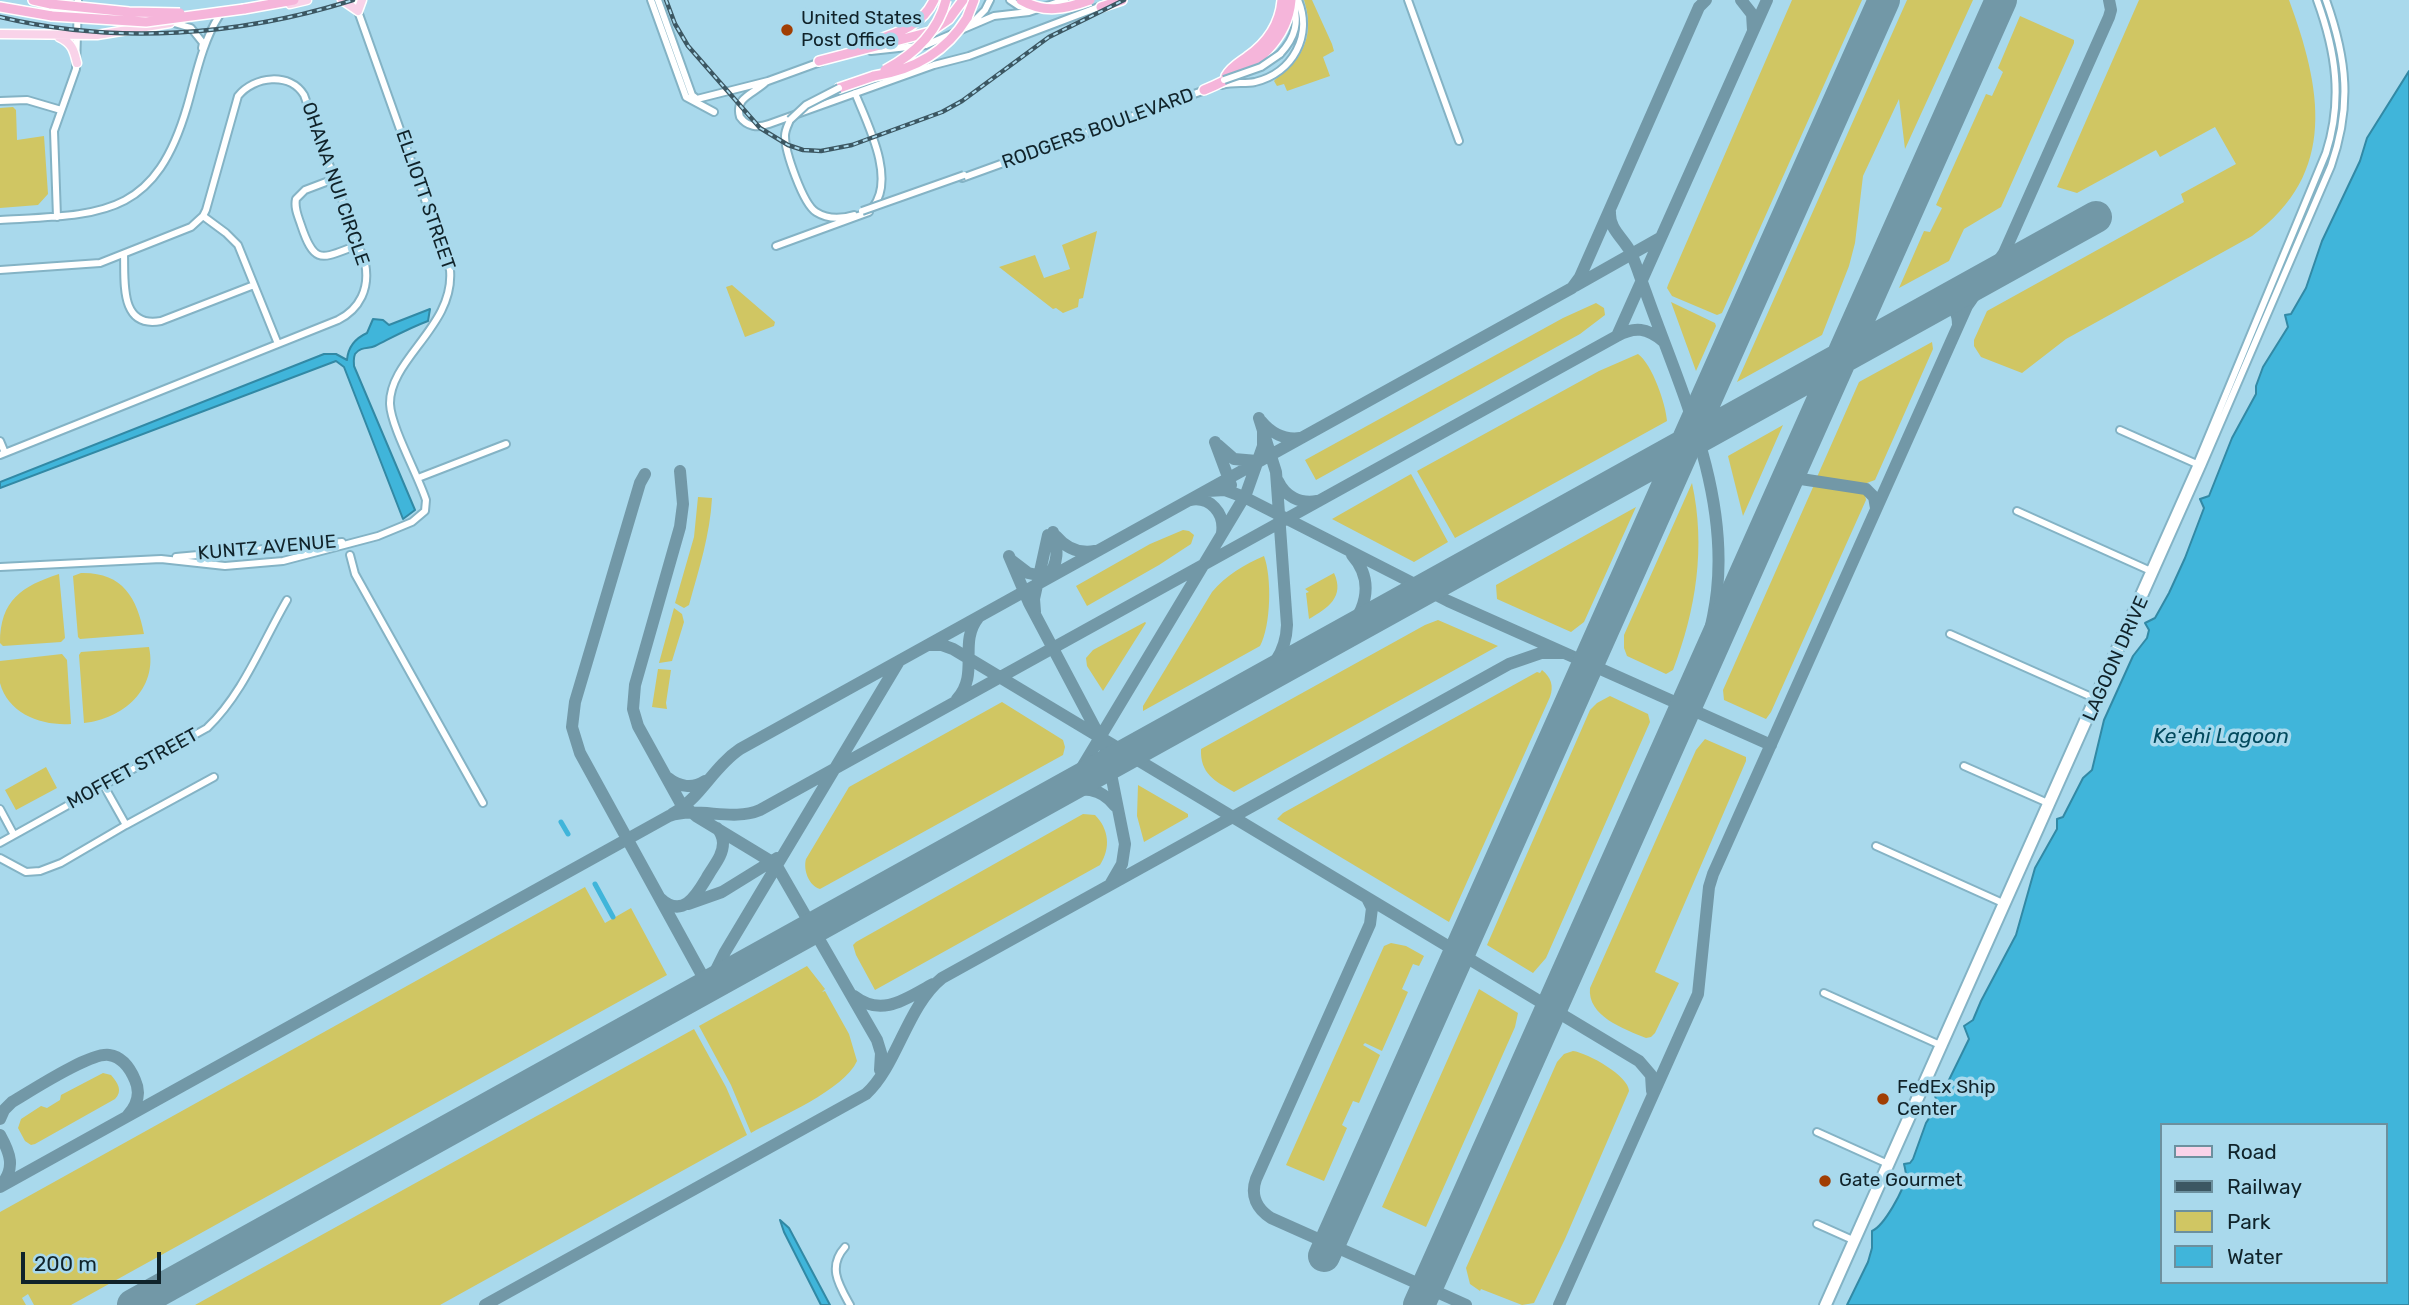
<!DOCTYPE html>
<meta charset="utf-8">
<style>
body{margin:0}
#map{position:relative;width:2409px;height:1305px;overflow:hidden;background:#a9d9ec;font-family:Rubik,sans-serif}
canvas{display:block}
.legend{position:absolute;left:2160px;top:1123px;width:228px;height:161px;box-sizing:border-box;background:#a9d9ec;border:2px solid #6c909e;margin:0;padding:9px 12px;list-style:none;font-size:21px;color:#10232a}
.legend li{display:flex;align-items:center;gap:14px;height:35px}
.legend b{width:35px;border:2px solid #6c909e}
.scale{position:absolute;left:21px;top:1252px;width:140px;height:32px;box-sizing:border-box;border:4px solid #10232a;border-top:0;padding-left:9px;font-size:21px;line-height:24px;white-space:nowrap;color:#10232a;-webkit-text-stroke:5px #a9d9ec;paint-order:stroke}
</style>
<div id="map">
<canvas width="2409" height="1305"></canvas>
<ul class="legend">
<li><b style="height:9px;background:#f9d3e9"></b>Road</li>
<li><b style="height:9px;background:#3c5762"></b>Railway</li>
<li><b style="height:19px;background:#d0c663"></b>Park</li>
<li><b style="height:19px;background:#40b5da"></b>Water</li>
</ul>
<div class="scale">200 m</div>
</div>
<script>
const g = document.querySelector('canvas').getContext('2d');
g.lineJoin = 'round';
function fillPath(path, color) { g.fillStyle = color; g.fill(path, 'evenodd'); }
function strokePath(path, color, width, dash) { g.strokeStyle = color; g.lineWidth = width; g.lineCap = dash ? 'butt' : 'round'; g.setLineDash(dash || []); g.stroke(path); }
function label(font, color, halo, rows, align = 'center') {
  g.font = font + ' Rubik,sans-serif'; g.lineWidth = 7; g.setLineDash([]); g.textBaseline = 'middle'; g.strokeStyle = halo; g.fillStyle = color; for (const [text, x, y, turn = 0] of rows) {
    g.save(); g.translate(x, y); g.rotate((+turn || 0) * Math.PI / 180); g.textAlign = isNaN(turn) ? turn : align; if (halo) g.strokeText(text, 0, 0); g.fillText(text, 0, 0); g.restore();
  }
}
const green = new Path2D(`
 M1304,0H1312L1332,44L1334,51L1323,57L1330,76L1287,91L1284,84L1277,86L1274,81C1278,76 1285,72 1290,67C1309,47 1312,25 1304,0Z
 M1792,0H1862L1722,313L1717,315L1672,296L1667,288L1668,285Z
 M1907,0H1973L1905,149L1899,99L1863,176L1855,243L1849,266L1822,335L1737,382Z
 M2139,0H2289C2321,87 2339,173 2252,236L2066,339L2022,373L1981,357L1974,346V340L1987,311L2184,202L2181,194L2236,164L2215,127L2160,157L2156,150L2077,193L2057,187Z
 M2020,16L2074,40V43L2001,207L1964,229L1949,261L1899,288L1924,231L1930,232L1942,208L1936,205L1986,94L1992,96L2003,72L1998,68Z
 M13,107L16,110L17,140L44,136L48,194L38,205L0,208V108Z
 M1097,231L1083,298L1079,299L1078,307L1063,313L1056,308L1053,309L999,267L1035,255L1044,278L1070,269L1062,245Z
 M732,285L775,322L774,326L745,337L726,287Z
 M1671,302L1715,323L1716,326L1696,371Z
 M1596,303L1604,308L1605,315L1580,334L1316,480L1305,460L1563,318Z
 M1932,342L1933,349L1875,480L1864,484L1817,477L1859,382Z
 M1638,354C1652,364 1666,404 1667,421L1455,538L1417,471L1599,371Z
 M1783,425L1743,516L1728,456Z
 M1411,474L1448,542L1414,562L1332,519Z
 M1692,483C1706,547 1696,610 1673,670L1666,674L1627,656L1624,648V635Z
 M1814,485L1862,492L1865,495L1866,500L1771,712L1766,719L1724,700L1723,690Z
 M698,497L712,498C710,535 699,569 689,605L684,608L675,603L694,537Z
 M1636,507L1584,622L1571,632L1497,599L1496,585Z
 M1183,530L1189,531L1194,535L1191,544L1159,565L1087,606L1076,586L1150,544Z
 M1264,556C1272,577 1271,626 1260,646L1143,711V706L1212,592C1225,576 1245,564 1264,556Z
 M81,573C122,572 137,597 144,634L80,639L78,637L73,576Z
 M1334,573C1345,597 1328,608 1309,619L1306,593L1309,592L1305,589Z
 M59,574L65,638L61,642L3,646L0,643C0,600 22,586 59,574Z
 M674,608L682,614L684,622L672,661L659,663Z
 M1438,620L1498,646L1234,792C1215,781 1200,774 1201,749L1425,625Z
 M1145,622L1146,623L1103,691L1087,666L1086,658L1093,650Z
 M149,647C158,689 123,719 84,723L79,655L81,652Z
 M62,654L67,660L71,724C42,726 8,714 0,683C0,676 0,667 0,661Z
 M658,669L671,670L666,703L667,709L652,707Z
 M1542,670C1551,677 1554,686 1550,697L1449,922L1277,819L1283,813L1537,672L1540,673Z
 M1610,696L1648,714L1650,722L1546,958L1533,973L1487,945L1590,710L1597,703Z
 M1002,702L1063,740L1065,747L1063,755L820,889C809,886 803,870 806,859L849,787Z
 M1705,739L1746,757V761L1655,972L1679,983L1655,1033L1651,1037L1646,1038C1624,1029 1587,1016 1590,988L1696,750Z
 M46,767L57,788L16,810L5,790Z
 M1138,785L1188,814V817L1144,842L1137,816Z
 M1083,814L1095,815C1109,829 1111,848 1100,865L875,990L856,955L853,945L856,942Z
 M585,887L605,923L631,908L667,975L71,1305H34L28,1294L22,1298L26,1305H0V1212Z
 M1391,943L1406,946L1424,956L1419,966L1413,964L1402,989L1408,992L1382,1051L1365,1043L1363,1045L1380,1055L1359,1103L1353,1101L1342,1125L1347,1128L1324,1181L1286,1165L1384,946Z
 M807,966L825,989L822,992L825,991L849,1034L857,1061C844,1090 779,1117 751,1133L731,1085L699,1026Z
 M1479,989L1518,1013L1515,1027L1426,1227L1382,1207Z
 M694,1029L726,1087L747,1135L440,1305H195Z
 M1573,1051C1588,1053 1629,1076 1629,1091L1565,1239L1534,1303L1522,1305L1481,1289L1480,1291L1470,1284L1466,1268L1557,1062L1564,1054Z
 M103,1073L111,1075C118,1083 123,1091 115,1099L35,1144L31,1145L25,1141L18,1128L21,1119L41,1106L47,1108L60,1100L61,1095Z`);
const water = new Path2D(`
 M2409,71V1305H1847L1868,1262L1872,1248V1231C1884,1226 1904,1190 1906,1176C1906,1172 1905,1168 1904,1164L1910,1163L1913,1159L1926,1123L1938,1104L1933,1091L1935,1089L1946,1086L1969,1039L1964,1026L1973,1020L1981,1001L2016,935L2035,868L2057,829V819L2063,817L2083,778L2092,770L2104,720L2133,656L2147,638L2149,630L2145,623L2155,618L2169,593L2185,558L2204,508L2200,499L2209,496L2232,438L2256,394V386L2263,367L2288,327L2285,315L2291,314L2306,288L2322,241L2360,161L2367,138ZM2162,1125H2386V1282H2162Z
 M430,309L428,321C409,328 393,337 375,346C369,349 361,346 355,354C353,359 354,361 354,366L415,510L403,519L344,367L336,361L0,488V482L324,354H336L347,360C348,347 356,338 367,333L373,319L383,320L389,325Z
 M780,1220L789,1228L830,1305H821L784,1232Z`);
const canal = new Path2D(`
 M561,822L568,834
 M595,884L613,917`);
const taxiway = new Path2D(`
 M1741,0L1752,14L1753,30
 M1610,212C1609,230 1624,238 1631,253C1637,266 1641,280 1646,293C1680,389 1728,487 1717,591C1713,627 1702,661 1691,695
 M1575,286L1660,238
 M1911,320C1926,312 1958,291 1958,325
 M1617,336C1635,326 1647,328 1663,341
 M1261,421C1271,433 1285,440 1300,438
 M1215,442L1231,485
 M1218,445L1234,459L1257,461
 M680,471L683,504L680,527L635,685L633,709L638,726L680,802L696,816L772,862L778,868L877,1040L881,1053L880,1070
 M645,474L640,483L575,702L572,727L580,753L708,986
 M1788,477L1866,489L1874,497L1876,508
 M1278,481C1285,496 1299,504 1317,501
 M1207,491L1225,490L1244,497L1448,601L1771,745
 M1190,500C1210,496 1225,513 1222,533
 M1056,536C1066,548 1079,554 1095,551
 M1009,556L1029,603L1103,743L1107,754L1125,844L1122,864L1111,883
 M1011,560L1028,573L1047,577
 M1047,578C1059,563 1058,549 1053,532
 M1035,612L1034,599L1048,535
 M1339,636C1366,616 1376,582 1352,555
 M929,645H942L953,649L1639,1061L1651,1075L1652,1091
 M1249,686C1272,670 1286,653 1287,625L1276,472L1259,418
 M957,699C980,674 958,643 978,618
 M668,778C679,787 693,789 705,781
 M1060,793C1082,787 1101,787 1115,806
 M1053,795L1070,783L1081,769L1246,494L1263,446V428
 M672,814C700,799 713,767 740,749L1572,288L1580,277L1699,7L1706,0
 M660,898C684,921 698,892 709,874C715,864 723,855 723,843C723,837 721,833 717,828
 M1367,898L1372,908L1370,924L1256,1179C1250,1196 1257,1209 1271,1218L1466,1305
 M688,904L722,892L777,858
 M708,986L725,952L898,663
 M854,996C882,1018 907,998 933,984
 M0,1119L4,1110L12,1102C31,1091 90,1052 109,1055C123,1057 130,1068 135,1080C141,1093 137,1105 128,1115
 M0,1135C10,1153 16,1168 1,1185
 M0,1187L669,816C698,806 732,822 760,810L1617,336L1767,0
 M485,1305L866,1094C897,1066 907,1006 942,978L1509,664L1541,653H1564
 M1559,1305L1698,994L1709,887L1713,874L1967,306L2004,253L2109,17L2111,10L2109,0`);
const runway = new Path2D(`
 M1324,1256L1884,0
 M133,1305L2096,217
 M1419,1305L2001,0`);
const minor = new Path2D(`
 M651,0L686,97L714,112
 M658,0L692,95L697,99L768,81L823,61
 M1010,0L1019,6L1034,10
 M1408,0L1459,141
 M171,22L191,28L203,43L202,48
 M972,23L985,10L990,0
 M871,51L926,45L994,16L1029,12L1065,0
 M1280,54C1296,37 1299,22 1293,0
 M766,82C754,94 734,97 740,117C747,127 758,128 769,124L934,65L969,56L1104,5
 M1222,85C1233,82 1245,84 1255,82C1293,73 1313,35 1298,0
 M855,93C867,123 896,178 873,207
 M0,101L27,100L61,110
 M790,120C788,125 785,130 785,136C785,152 803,204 816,212C827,219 841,219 854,215
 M962,178L1205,90
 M334,179L305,190L296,199C294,208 298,216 301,225C315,267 322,258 358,245
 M203,216L226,233L238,245L278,344
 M57,217L54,131L76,69L78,0
 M0,220C101,214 154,219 187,107C196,76 202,43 219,16
 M776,246L869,212
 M124,254C125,281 119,329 161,321L254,285
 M0,270L100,263L191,227L203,216L206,210L238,96C254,76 290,72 304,95L365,263C370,288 360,309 338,320L0,455
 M2120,430L2199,465
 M0,441L5,453
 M418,478L506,444
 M2017,511L2153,572
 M350,555L355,574L483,803
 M176,557L342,542
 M0,567L161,559L225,566L283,561L378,536L412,522L425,511L426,500C418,475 391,427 390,404C389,359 455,326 450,270L354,0
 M1950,634L2096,699
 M1964,766L2050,804
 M104,786L126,825
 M0,809L14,835
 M0,843L207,728C243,694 262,643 287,600
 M1876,846L2005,904
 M0,858L26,872L40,871L61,863L126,825L214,777
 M1824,993L1940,1045
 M1817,1132L1888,1164
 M1817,1224L1855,1241
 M845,1247C827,1267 839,1285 850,1305
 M1823,1305L2197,464L2326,153C2343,100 2336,52 2317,0
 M1828,1305L2202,466L2331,166C2352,106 2347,59 2326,0`);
const major = new Path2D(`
 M342,0L358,11L362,0
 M290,4L307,0
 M0,34L97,35L170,23
 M59,37C72,43 74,50 77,63`);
const highway = new Path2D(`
 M33,0L51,4
 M0,7L52,16
 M1101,7L1122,0
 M244,9L294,0
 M967,18L974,0
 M868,43C894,34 922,27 934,0
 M819,61L930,32L949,19L963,0
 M1226,76C1231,67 1239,63 1247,57C1267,43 1280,25 1282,0
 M839,88L874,76
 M1204,90C1243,74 1287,47 1291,0`);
const rail = new Path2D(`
 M666,0L675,24L688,46L760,128L788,145L803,150L821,151L852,145L942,112L962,101L1049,37L1124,0
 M0,17C116,45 239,36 353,0`);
const minorBridge = new Path2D(`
 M1224,80L1261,67L1280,54
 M790,120L806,105L839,88
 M862,211L964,175`);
const highwayBridge = new Path2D(`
 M1021,0C1045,14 1065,9 1090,0
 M51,4L129,12L180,13
 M52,16L146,22L244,9
 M885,70C913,55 938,32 946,0
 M874,76C914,70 946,52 967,18`);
const markers = [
 [787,30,7,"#a13e03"],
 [1883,1099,7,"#a13e03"],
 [1825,1181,7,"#a13e03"]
];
const poiNames = [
 ["United States",801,19],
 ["Post Office",801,41],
 ["FedEx Ship",1897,1088],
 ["Center",1897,1110],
 ["Gate Gourmet",1839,1181]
];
const streetNames = [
 ["RODGERS BOULEVARD",1098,129,-20],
 ["OHANA NUI CIRCLE",335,184,71],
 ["ELLIOTT STREET",425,200,71],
 ["KUNTZ AVENUE",267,548,-5],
 ["LAGOON DRIVE",2116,659,-66],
 ["MOFFET STREET",133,769,-29]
];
const waterNames = [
 ["Keʻehi Lagoon",2221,737]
];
fillPath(green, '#d0c663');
fillPath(water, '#40b5da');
strokePath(water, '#3289a5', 2);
strokePath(canal, '#40b5da', 5);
strokePath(taxiway, '#7298a7', 12);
strokePath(runway, '#7298a7', 32);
strokePath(minor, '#84b3c5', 10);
strokePath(major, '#fff', 11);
strokePath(highway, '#fff', 12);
strokePath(minor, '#fff', 6);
strokePath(major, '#f9d3e9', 8);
strokePath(highway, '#f5b5da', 9);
strokePath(rail, '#3c5762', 4.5);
strokePath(rail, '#a9d9ec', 2, [5]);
strokePath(minorBridge, '#84b3c5', 10, []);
strokePath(highwayBridge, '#fff', 12, []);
strokePath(minorBridge, '#fff', 6);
strokePath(highwayBridge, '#f5b5da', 9);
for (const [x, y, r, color] of markers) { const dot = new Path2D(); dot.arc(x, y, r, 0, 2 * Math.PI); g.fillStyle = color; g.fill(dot); strokePath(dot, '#a9d9ec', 2.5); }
label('19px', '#10232a', '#a9d9ec', poiNames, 'left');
label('19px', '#10232a', '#a9d9ec', streetNames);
label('italic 21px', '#02495d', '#a9d9ec', waterNames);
</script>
